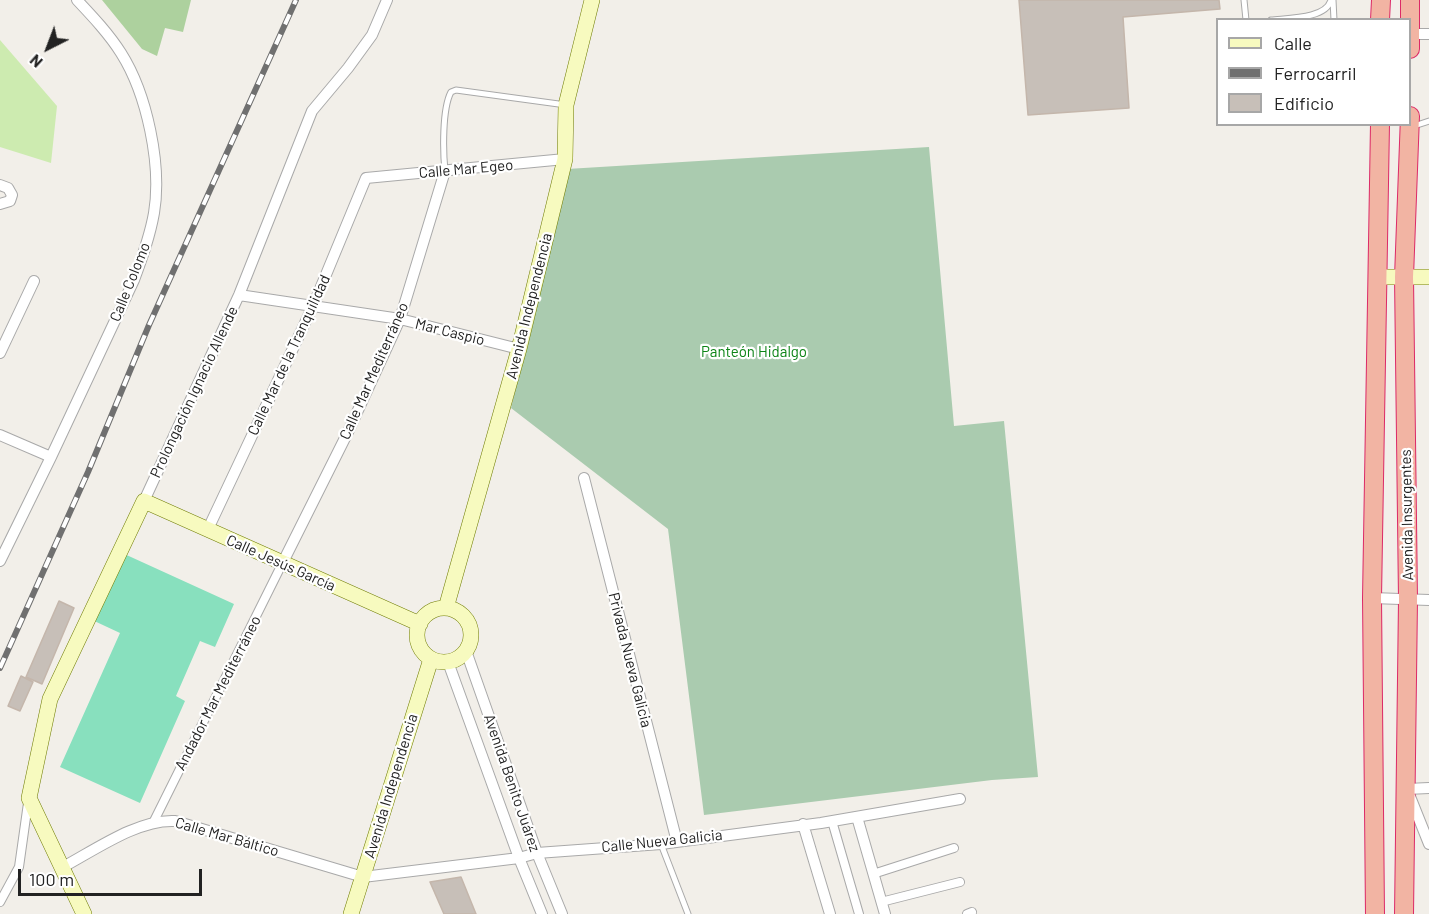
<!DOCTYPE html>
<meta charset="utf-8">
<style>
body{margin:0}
#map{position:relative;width:1429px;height:914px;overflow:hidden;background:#f2efe9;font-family:Barlow,sans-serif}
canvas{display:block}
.legend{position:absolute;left:1216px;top:18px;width:195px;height:108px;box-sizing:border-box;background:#fff;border:2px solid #a7a7a7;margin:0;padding:8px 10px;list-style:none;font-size:18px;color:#222}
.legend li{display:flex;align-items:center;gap:12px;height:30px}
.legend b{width:30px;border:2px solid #a7a7a7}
.north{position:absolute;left:18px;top:18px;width:60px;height:60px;-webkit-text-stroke:4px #fff;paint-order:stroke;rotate:222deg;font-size:16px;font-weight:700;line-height:24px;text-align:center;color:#222}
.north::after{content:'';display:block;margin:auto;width:21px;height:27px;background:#222;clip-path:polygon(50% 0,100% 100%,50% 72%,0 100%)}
.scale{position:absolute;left:18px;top:869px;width:184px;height:27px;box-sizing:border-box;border:3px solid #222;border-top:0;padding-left:8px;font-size:18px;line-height:21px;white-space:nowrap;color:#222;-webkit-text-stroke:4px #fff;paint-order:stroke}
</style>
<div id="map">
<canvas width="1429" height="914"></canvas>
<ul class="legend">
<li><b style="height:8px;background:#f7fabf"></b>Calle</li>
<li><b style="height:8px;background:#707070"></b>Ferrocarril</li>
<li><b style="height:16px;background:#c7bfb8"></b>Edificio</li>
</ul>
<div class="north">N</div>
<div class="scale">100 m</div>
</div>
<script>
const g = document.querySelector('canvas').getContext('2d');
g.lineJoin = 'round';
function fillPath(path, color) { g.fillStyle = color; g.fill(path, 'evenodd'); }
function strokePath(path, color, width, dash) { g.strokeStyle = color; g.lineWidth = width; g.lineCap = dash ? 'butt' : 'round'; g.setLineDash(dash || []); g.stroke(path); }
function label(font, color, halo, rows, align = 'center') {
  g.font = font + ' Barlow,sans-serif'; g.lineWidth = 4.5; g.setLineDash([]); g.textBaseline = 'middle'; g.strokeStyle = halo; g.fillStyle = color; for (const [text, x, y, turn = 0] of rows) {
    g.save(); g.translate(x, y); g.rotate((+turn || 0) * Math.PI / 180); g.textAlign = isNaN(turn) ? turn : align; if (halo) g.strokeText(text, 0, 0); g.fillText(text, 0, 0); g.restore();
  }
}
const grass = new Path2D(`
 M0,40L57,106L51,163L0,147Z`);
const forest = new Path2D(`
 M102,0H191L183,32L165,28L157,56L142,49Z`);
const cemetery = new Path2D(`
 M929,147L954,426L1004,421L1038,777L992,780L704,815L668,529L511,408L567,169Z`);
const pitch = new Path2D(`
 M120,552L234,604L215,647L200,641L176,696L185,701L140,803L60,767L120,633L90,619Z`);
const building = new Path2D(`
 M1019,0H1219L1220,9L1123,17L1129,108L1028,115Z
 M59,601L74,608L42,684L26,677Z
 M21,676L33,682L20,711L8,706Z
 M461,877L476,914H444L430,882Z`);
const service = new Path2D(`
 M1244,0L1246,20
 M1333,0L1334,20
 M1271,20C1288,18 1326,19 1331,0
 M1414,126L1429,121
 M445,171C443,152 442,109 451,92L456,90L566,105
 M661,844L688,914`);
const pedestrian = new Path2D(`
 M832,821L859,914
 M153,823L282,564
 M873,874L954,848
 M0,902L19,867L28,803
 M881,902L960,882
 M967,914L972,912`);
const minor = new Path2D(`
 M1410,34H1429
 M0,185L8,188L12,195L10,201L0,204
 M239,295L400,319L519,349
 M0,353L34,281
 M0,435L51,457
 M584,478L677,842
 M144,501L239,295L312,111L348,68L372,35L387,0
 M208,529L313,306L366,178L565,159
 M0,561L51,457L134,280C142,258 150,236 154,213C162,165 147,94 121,53C109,34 93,17 77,0
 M282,564L348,432L400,319L445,171
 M1372,598L1429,600
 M466,651L537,853L562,914
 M448,662L519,858L542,914
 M1429,788L1407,789L1429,844
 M857,817L885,914
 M803,824L830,914
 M63,867C95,850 138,819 175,821L363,877L519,858L537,853L661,844L821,823L960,799`);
const secondary = new Path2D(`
 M1379,277H1429
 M446,608L519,349L565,159L566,105L592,0
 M417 635a27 27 0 1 1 54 0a27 27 0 1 1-54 0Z
 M84,914L29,798L50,699L144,501L420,624
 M351,914L431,659`);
const trunk = new Path2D(`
 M1380,20L1381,0
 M1410,49V0
 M1375,914L1372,598L1380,124
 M1404,914L1408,600L1404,277L1410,116`);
const rail = new Path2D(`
 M0,668L88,472L149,325L296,0`);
const streetNames = [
 ["Calle Mar Egeo",466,169,-5],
 ["Calle Colomo",130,282,-68],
 ["Avenida Independencia",529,306,-76],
 ["Mar Caspio",450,332,14],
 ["Calle Mar de la Tranquilidad",289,355,-65],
 ["Calle Mar Mediterráneo",374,371,-66],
 ["Prolongación Ignacio Allende",194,392,-65],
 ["Avenida Insurgentes",1407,515,-91],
 ["Calle Jesús García",281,563,24],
 ["Privada Nueva Galicia",630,660,76],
 ["Andador Mar Mediterráneo",218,693,-63],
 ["Avenida Benito Juárez",512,783,71],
 ["Avenida Independencia",391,786,-73],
 ["Calle Mar Báltico",227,837,16],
 ["Calle Nueva Galicia",662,841,-6]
];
const parkNames = [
 ["Panteón Hidalgo",754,352]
];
fillPath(grass, '#cdebb0');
fillPath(forest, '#add19e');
fillPath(cemetery, '#aacbaf');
fillPath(pitch, '#88e0be');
fillPath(building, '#c7bfb8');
strokePath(building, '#c4b6ab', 1.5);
strokePath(service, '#a9a9a9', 7);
strokePath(pedestrian, '#a9a9a9', 10);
strokePath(minor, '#a9a9a9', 12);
strokePath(secondary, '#707d05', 16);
strokePath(trunk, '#dc2a67', 20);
strokePath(service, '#fff', 5);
strokePath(pedestrian, '#fff', 8);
strokePath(minor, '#fff', 10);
strokePath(secondary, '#f7fabf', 15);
strokePath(trunk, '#f2b4a3', 18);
strokePath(rail, '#707070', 6);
strokePath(rail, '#fff', 4, [11]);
label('15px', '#222', '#fff', streetNames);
label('15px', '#0c8416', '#fff', parkNames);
</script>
